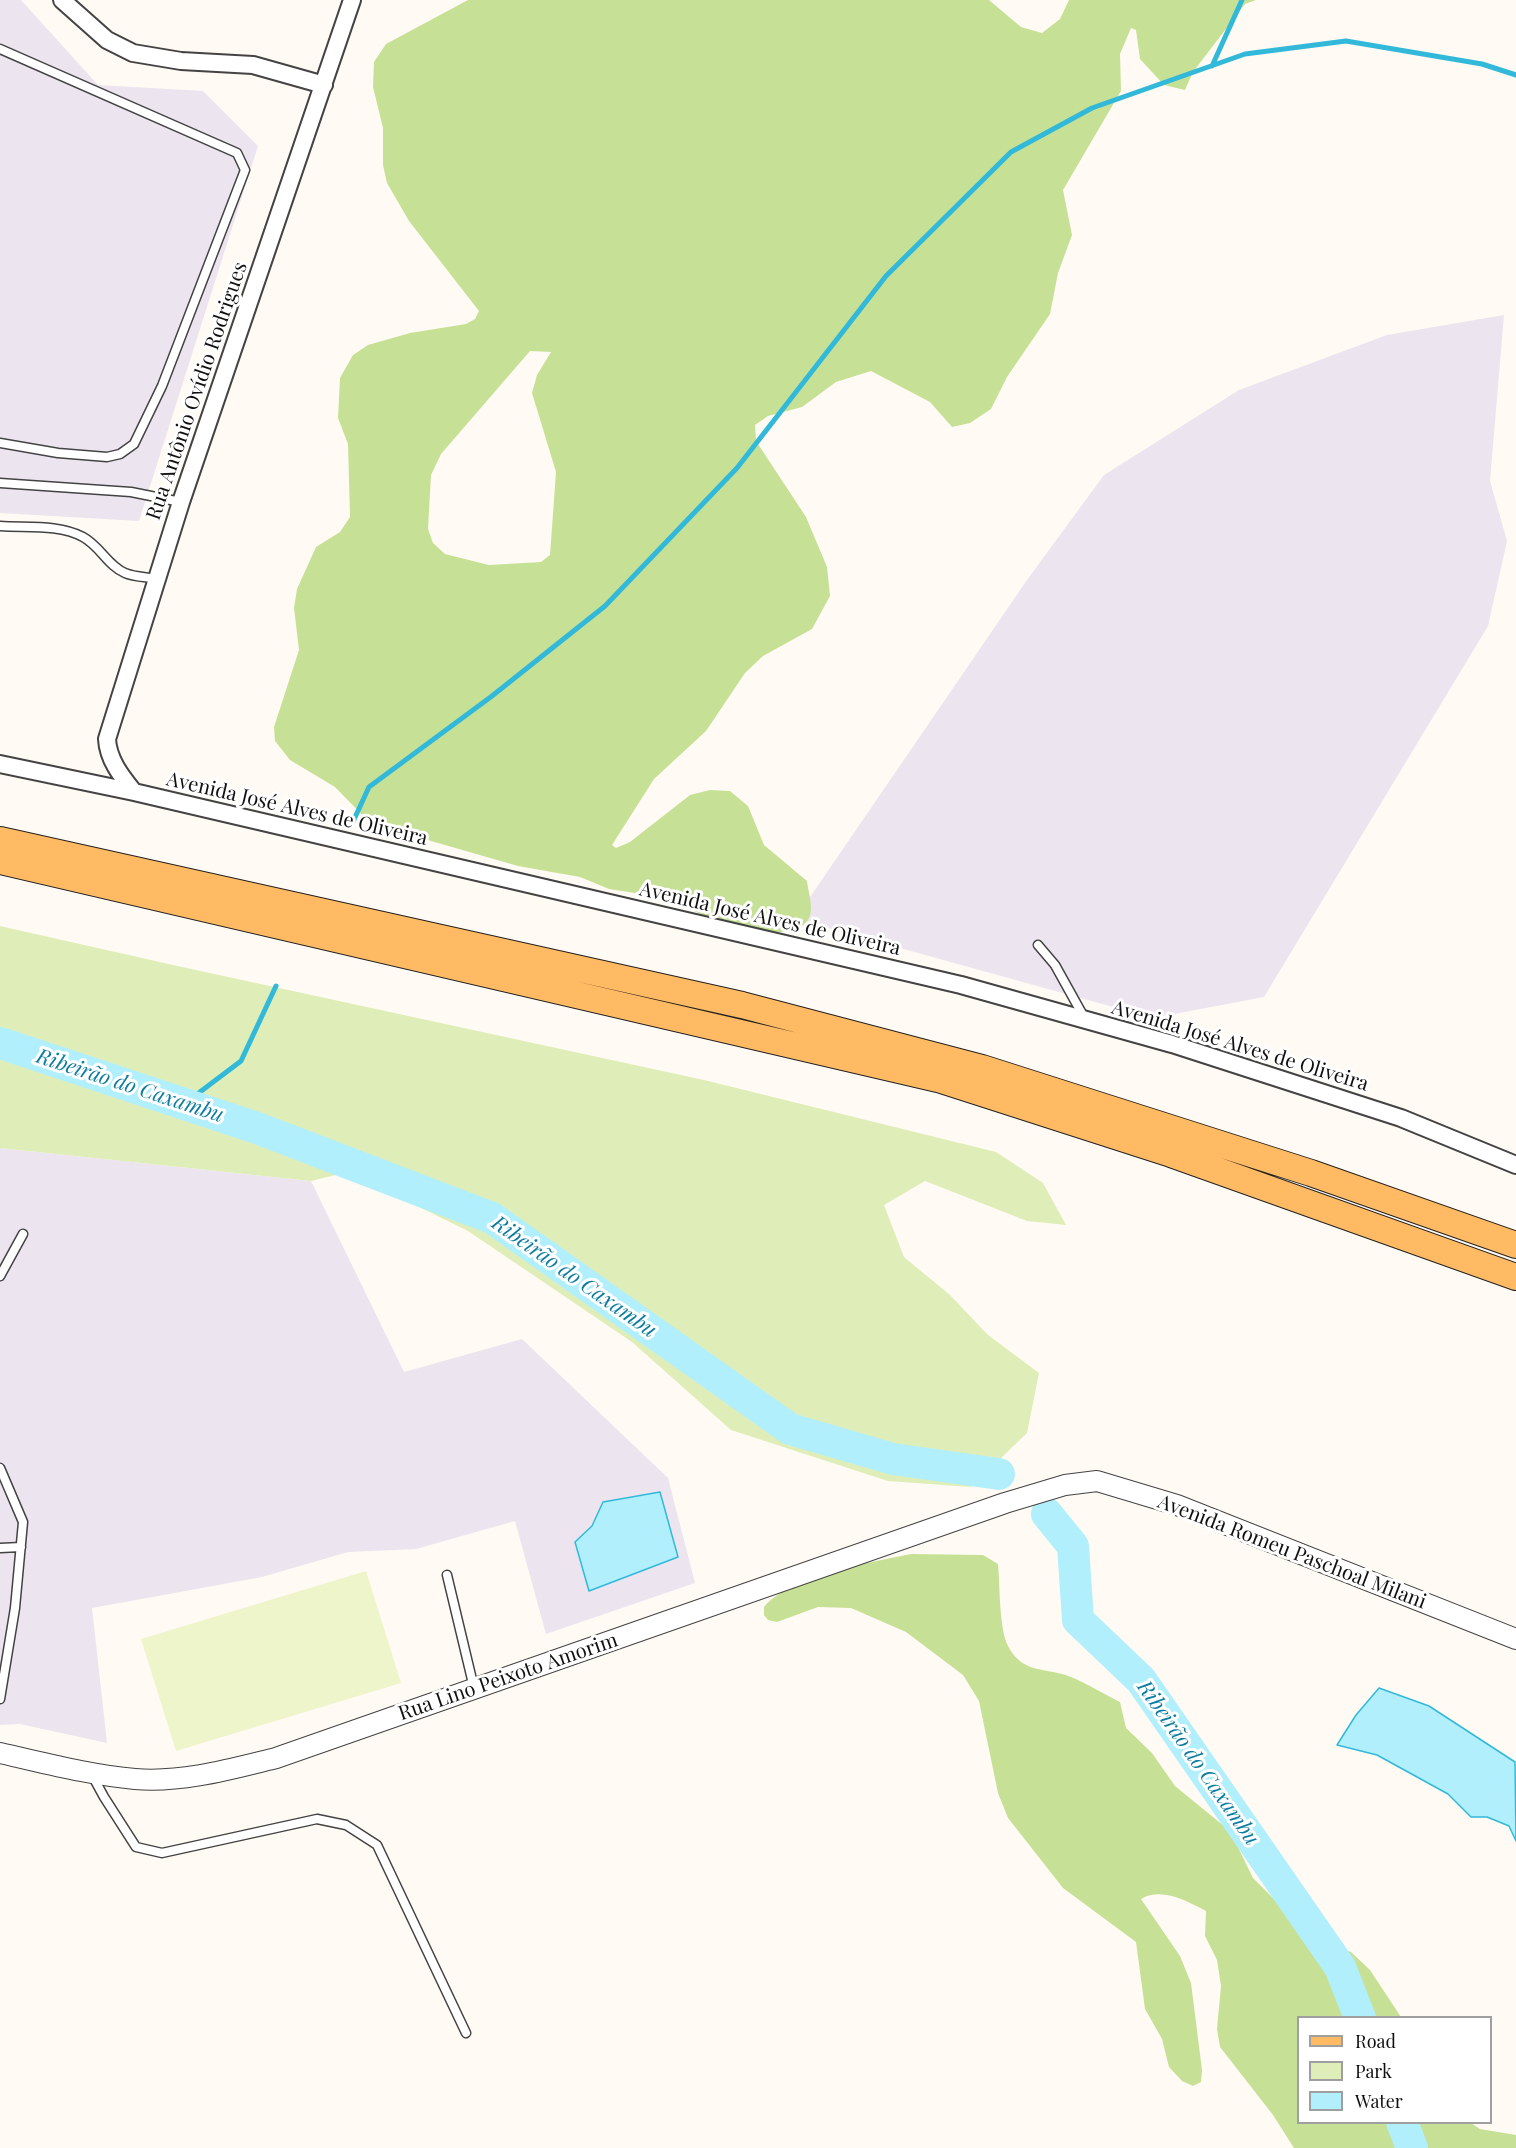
<!DOCTYPE html>
<meta charset="utf-8">
<style>
body{margin:0}
#map{position:relative;width:1516px;height:2148px;overflow:hidden;background:#fffaf3;font-family:"Playfair Display",serif}
canvas{display:block}
.legend{position:absolute;left:1297px;top:2016px;width:195px;height:108px;box-sizing:border-box;background:#fff;border:2px solid #9f9f9f;margin:0;padding:8px 10px;list-style:none;font-size:18px;color:#101010}
.legend li{display:flex;align-items:center;gap:12px;height:30px}
.legend b{width:30px;border:2px solid #9f9f9f}
</style>
<div id="map">
<canvas width="1516" height="2148"></canvas>
<ul class="legend">
<li><b style="height:8px;background:#ffba63"></b>Road</li>
<li><b style="height:16px;background:#dfeeb8"></b>Park</li>
<li><b style="height:16px;background:#b2effc"></b>Water</li>
</ul>
</div>
<script>
const g = document.querySelector('canvas').getContext('2d');
g.lineJoin = 'round';
function fillPath(path, color) { g.fillStyle = color; g.fill(path, 'evenodd'); }
function strokePath(path, color, width, dash) { g.strokeStyle = color; g.lineWidth = width; g.lineCap = dash ? 'butt' : 'round'; g.setLineDash(dash || []); g.stroke(path); }
function label(font, color, halo, rows, align = 'center') {
  g.font = font + ' "Playfair Display",serif'; g.lineWidth = 6; g.setLineDash([]); g.textBaseline = 'middle'; g.strokeStyle = halo; g.fillStyle = color; for (const [text, x, y, turn = 0] of rows) {
    g.save(); g.translate(x, y); g.rotate((+turn || 0) * Math.PI / 180); g.textAlign = isNaN(turn) ? turn : align; if (halo) g.strokeText(text, 0, 0); g.fillText(text, 0, 0); g.restore();
  }
}
const industrial = new Path2D(`
 M0,0H21L98,85L203,91L258,146L139,521L0,513Z
 M1504,315L1490,481L1507,541L1488,626L1264,997L1153,1018L795,919L1027,580L1104,475L1239,390L1387,335Z
 M0,1148L311,1181L404,1372L522,1339L668,1478L695,1583L546,1634L515,1521L416,1549L348,1552L262,1577L92,1608L107,1743L20,1724L0,1725Z`);
const green = new Path2D(`
 M0,926L182,967L704,1080L996,1152L1043,1183L1066,1225L1027,1221L925,1181L884,1205L904,1257L950,1295L988,1335L1039,1373L1027,1433L971,1487L888,1481L731,1430L632,1342L468,1231L348,1172L311,1181L0,1148Z`);
const forest = new Path2D(`
 M468,0H989L1021,27L1042,33L1060,19L1069,0H1256L1245,4L1193,72L1185,90L1164,85L1140,59L1136,30L1131,28L1120,54L1121,91L1063,190L1072,235L1058,273L1050,314L1007,377L991,409L970,423L952,427L930,402L871,371L836,382L802,407L768,416L755,425L756,441L806,517L827,567L830,596L812,629L763,656L745,673L706,731L654,779L612,845L616,848L630,842L690,795L710,790L730,791L748,806L764,845L807,881C808,891 814,908 809,918C794,948 719,923 696,912C684,906 672,896 661,888L635,893L609,889L580,877L518,866L431,841L400,828L373,826L335,787L290,760L275,741L274,727L299,650L294,608L297,589L316,547L340,532L350,517L348,444L338,418L340,378L353,355L368,345L410,333L466,324L475,319L479,311L409,221L387,183L383,165V128L373,87L374,62L386,44ZM530,351L551,352L537,375L532,393L556,472L550,555L541,562L489,565L445,554L433,543L428,529L431,475L441,454Z
 M911,1554L983,1555L998,1564C1000,1585 999,1628 1008,1646C1023,1675 1047,1667 1071,1677C1088,1684 1104,1694 1120,1702L1126,1728L1152,1753L1175,1786L1230,1831L1253,1878L1313,1938L1351,1952L1370,1970L1401,2017L1298,2018V2122L1471,2123L1480,2129L1516,2135V2148H1294L1273,2115L1220,2047L1217,2029L1221,1986L1217,1960L1205,1936L1206,1911C1186,1901 1162,1887 1141,1899L1180,1956L1191,1983L1202,2070L1201,2082L1193,2086L1182,2081L1169,2067L1162,2039L1145,2009L1136,1942L1063,1888L1008,1818L998,1793L979,1701L963,1675L906,1632L851,1608L818,1607L777,1622L768,1620L764,1615V1607C789,1576 872,1562 911,1554Z`);
const pitch = new Path2D(`
 M366,1571L401,1683L176,1751L141,1639Z`);
const water = new Path2D(`
 M660,1492L678,1557L589,1591L575,1542L592,1526L603,1502Z
 M1379,1688L1429,1706L1515,1762L1516,1841L1509,1826L1487,1817H1471L1448,1794L1377,1755L1337,1745L1356,1715Z`);
const stream = new Path2D(`
 M1212,66L1242,0
 M351,826L369,787L492,696L605,606L737,468L886,276L1011,152L1092,108L1245,54L1346,41L1482,64L1516,75
 M184,1104L241,1061L276,986`);
const river = new Path2D(`
 M0,1043L257,1128L492,1218L790,1429L893,1459L999,1474
 M1047,1514L1073,1546L1078,1620L1141,1680L1340,1967L1360,2018
 M1402,2122L1412,2148`);
const service = new Path2D(`
 M0,49L237,153L245,170L162,386L134,444L120,454L107,457L58,453L0,443
 M0,483L131,492L181,502
 M0,526C26,528 59,524 83,537C100,546 108,566 125,573C134,577 147,577 157,579
 M1038,945L1055,965L1085,1019
 M0,1276L23,1234
 M0,1468L23,1522L15,1608L0,1699
 M0,1548L21,1547
 M447,1575L474,1688
 M92,1775L104,1797L136,1847L162,1853L317,1819L346,1825L377,1845L466,2033`);
const minor = new Path2D(`
 M62,0L107,40L133,53L181,61L253,65L324,85
 M0,764L134,792L961,985L1172,1044L1401,1118L1516,1165
 M134,792C122,777 108,760 107,739L181,502L352,0`);
const tertiary = new Path2D(`
 M0,1753C45,1763 90,1775 135,1779C182,1783 231,1769 276,1758L1005,1503L1065,1485L1097,1481L1177,1505L1516,1639`);
const primary = new Path2D(`
 M0,840L742,1005L982,1068L1311,1173L1516,1245
 M0,861L938,1079L1171,1154L1516,1277`);
const streetNames = [
 ["Rua Antônio Ovídio Rodrigues",197,391,-71],
 ["Avenida José Alves de Oliveira",297,809,13],
 ["Avenida José Alves de Oliveira",770,919,13],
 ["Avenida José Alves de Oliveira",1240,1046,17],
 ["Avenida Romeu Paschoal Milani",1292,1552,21],
 ["Rua Lino Peixoto Amorim",508,1677,-19]
];
const waterNames = [
 ["Ribeirão do Caxambu",130,1086,18],
 ["Ribeirão do Caxambu",574,1277,35],
 ["Ribeirão do Caxambu",1198,1763,55]
];
fillPath(industrial, '#ece4ef');
fillPath(green, '#dfeeb8');
fillPath(forest, '#c6e195');
fillPath(pitch, '#eef5ca');
fillPath(water, '#b2effc');
strokePath(water, '#32b9da', 1.5);
strokePath(stream, '#32b9da', 5);
strokePath(river, '#b2effc', 32);
strokePath(service, '#434343', 11);
strokePath(minor, '#434343', 20);
strokePath(tertiary, '#434343', 22);
strokePath(primary, '#212121', 28);
strokePath(service, '#fff', 8);
strokePath(minor, '#fff', 16);
strokePath(tertiary, '#fff', 20);
strokePath(primary, '#ffba63', 26);
label('20px', '#101010', '#fff', streetNames);
label('italic 21px', '#0c7da0', '#fff', waterNames);
</script>
